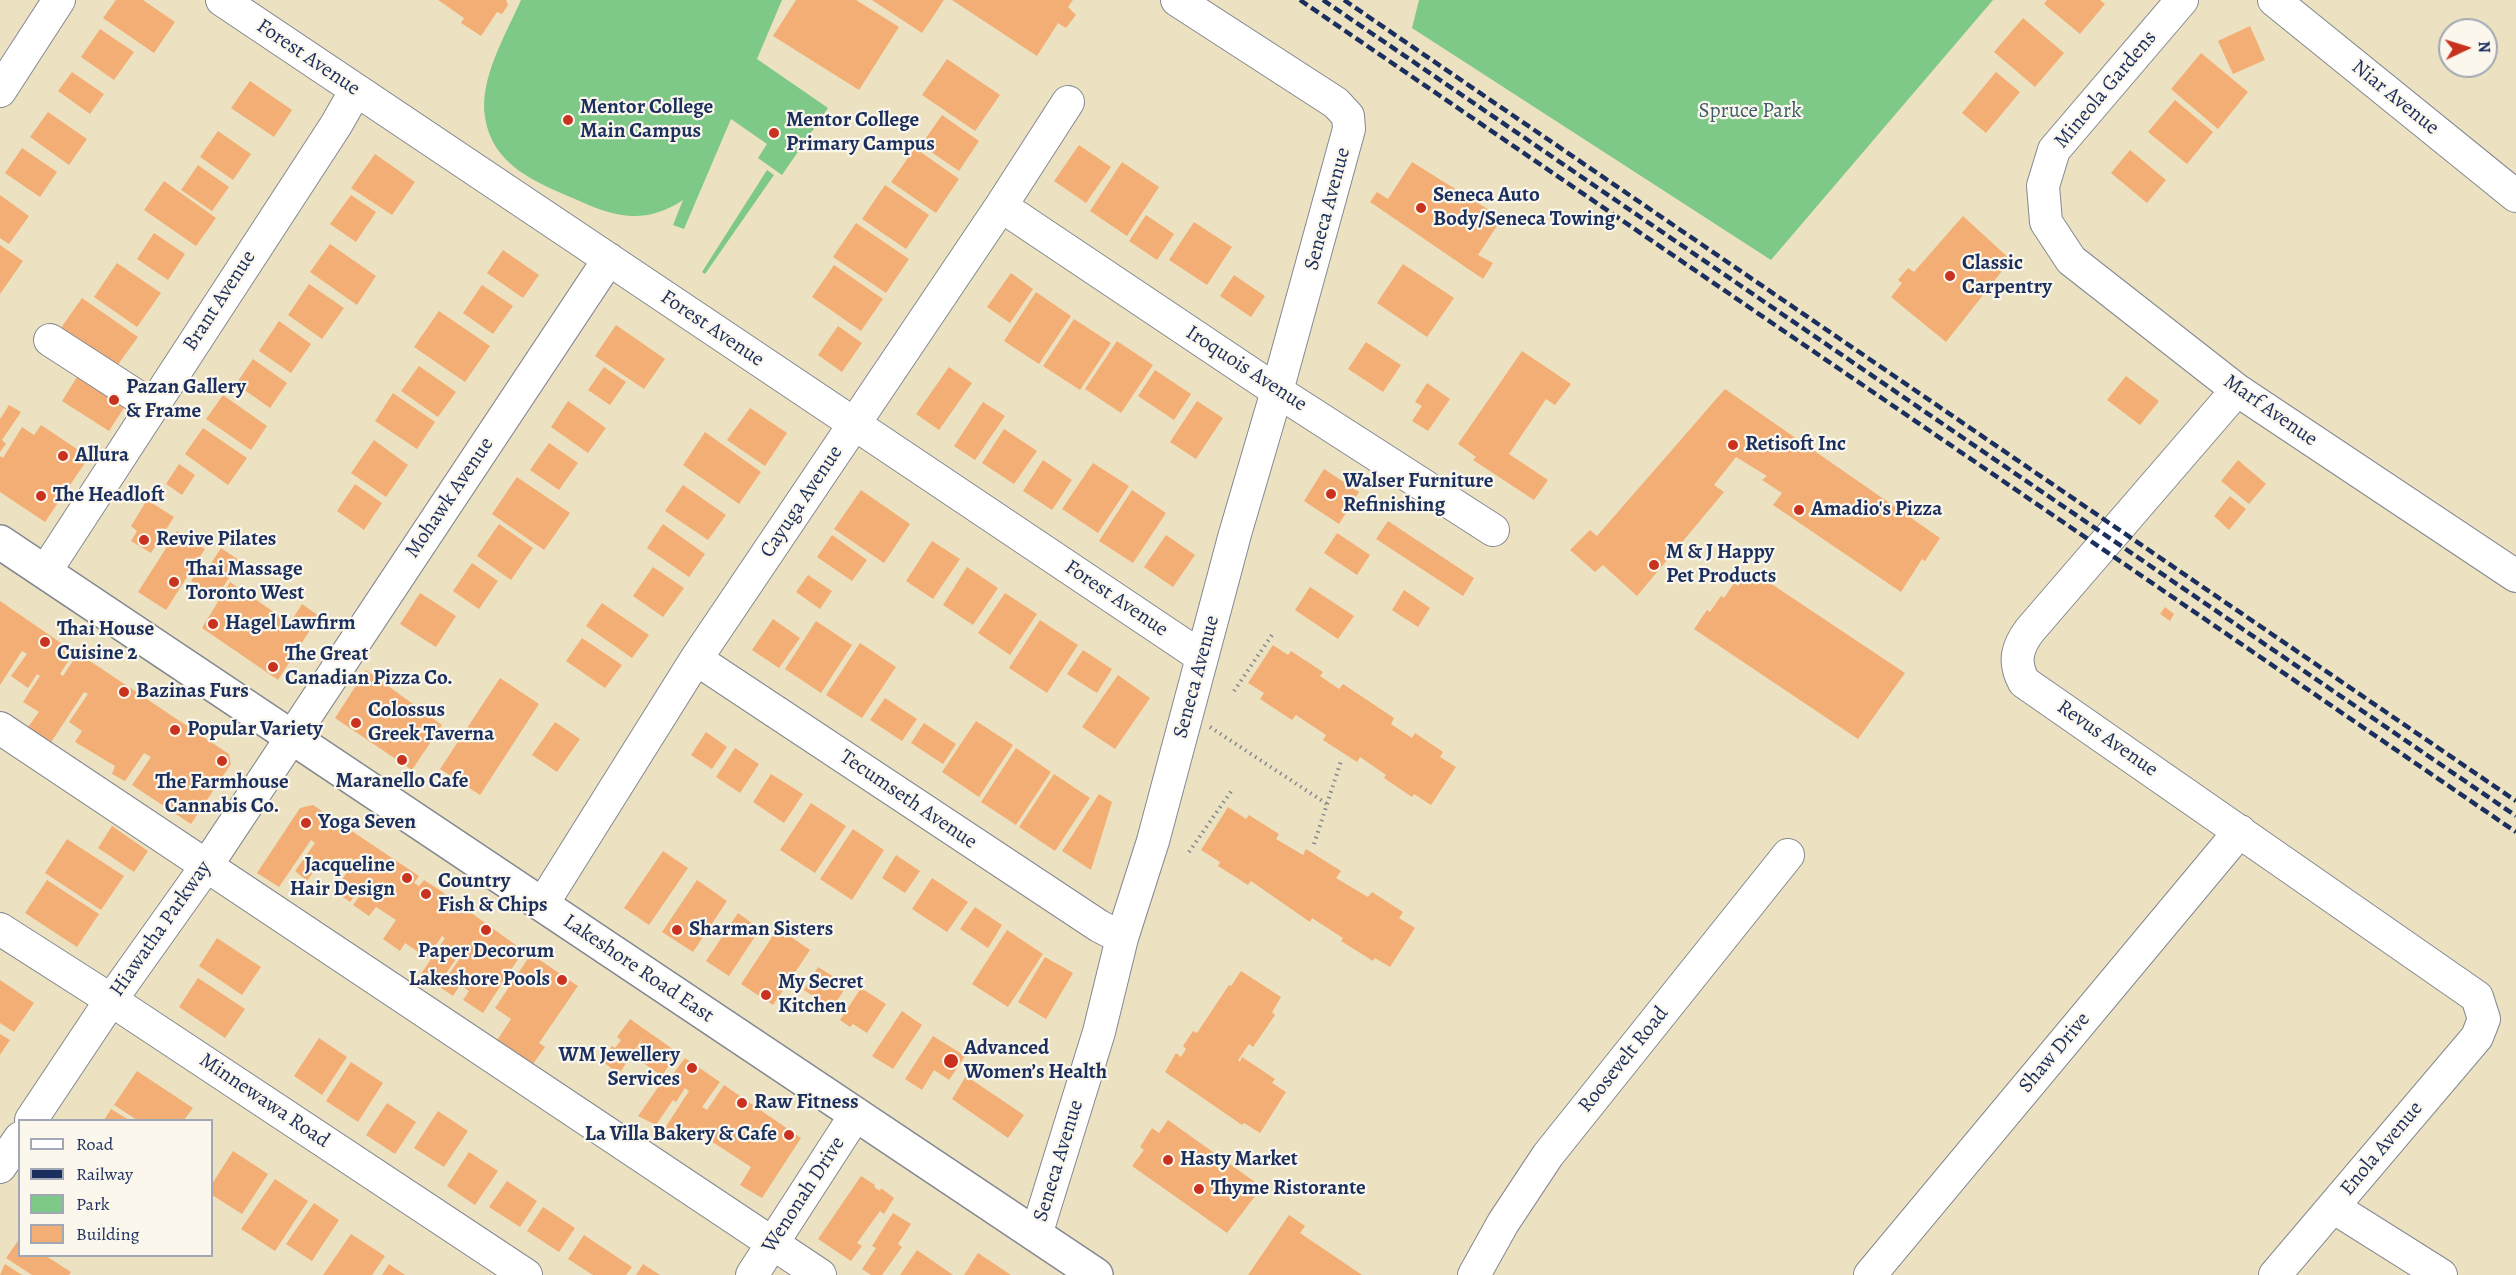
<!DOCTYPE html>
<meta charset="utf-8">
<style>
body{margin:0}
#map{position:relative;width:2516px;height:1275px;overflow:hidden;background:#ece2c1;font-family:Alegreya,serif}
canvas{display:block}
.legend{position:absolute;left:18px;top:1119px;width:195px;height:138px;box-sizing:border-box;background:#fbf7ec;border:2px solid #a1a7b3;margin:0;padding:8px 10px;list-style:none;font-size:18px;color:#1b2f5e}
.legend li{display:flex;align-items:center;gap:12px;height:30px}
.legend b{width:30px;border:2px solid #a1a7b3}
.north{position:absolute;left:2438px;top:18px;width:60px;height:60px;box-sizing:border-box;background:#fbf7ec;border:2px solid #a1a7b3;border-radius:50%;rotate:86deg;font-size:16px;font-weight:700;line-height:24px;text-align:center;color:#1b2f5e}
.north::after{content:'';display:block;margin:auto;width:21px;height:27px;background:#c8321e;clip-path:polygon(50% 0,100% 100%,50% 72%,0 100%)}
</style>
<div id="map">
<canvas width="2516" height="1275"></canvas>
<ul class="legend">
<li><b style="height:8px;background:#fff"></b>Road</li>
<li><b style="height:8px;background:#1b2f5e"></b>Railway</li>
<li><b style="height:16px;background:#7ec987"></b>Park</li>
<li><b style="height:16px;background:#f2ae75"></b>Building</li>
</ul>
<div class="north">N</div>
</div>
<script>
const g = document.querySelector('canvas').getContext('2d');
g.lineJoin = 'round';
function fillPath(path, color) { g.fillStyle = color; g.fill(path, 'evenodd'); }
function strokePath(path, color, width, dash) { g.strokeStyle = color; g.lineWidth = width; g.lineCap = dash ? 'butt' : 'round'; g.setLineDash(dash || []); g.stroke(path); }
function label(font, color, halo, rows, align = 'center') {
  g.font = font + ' Alegreya,serif'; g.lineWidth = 4.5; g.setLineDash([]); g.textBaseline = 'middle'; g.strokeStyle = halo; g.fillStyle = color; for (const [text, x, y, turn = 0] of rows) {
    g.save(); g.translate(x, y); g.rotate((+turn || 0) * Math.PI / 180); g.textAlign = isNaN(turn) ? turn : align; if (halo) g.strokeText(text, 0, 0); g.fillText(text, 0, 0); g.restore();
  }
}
const green = new Path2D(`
 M521,0H782L757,59L828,108L782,175L758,158L767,144L731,119L684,229L673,225L683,200C668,210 650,217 631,216C611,215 593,207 575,199C535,182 492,165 485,117C479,79 506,34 521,0Z
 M1419,0H1993L1771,260L1412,28Z
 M767,170L774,175L705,274L702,272Z`);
const building = new Path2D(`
 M116,0H143L175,22L154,53L103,18Z
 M438,0H506L508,5L502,14L497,12L481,36L461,23L464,18Z
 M796,0H856L899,27L859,90L773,36Z
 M872,0H944L922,33Z
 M952,0H1073L1068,7L1076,15L1066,28L1058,23L1037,56Z
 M2047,0H2100L2105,4L2080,34L2044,4Z
 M2023,18L2064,53L2035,87L1994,52Z
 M2250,26L2265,60L2233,74L2218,41Z
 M100,29L134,52L114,80L81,57Z
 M2201,53L2248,92L2218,129L2171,89Z
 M947,59L1000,95L975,131L922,95Z
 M72,72L104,94L90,114L58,91Z
 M1996,72L2020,92L1986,133L1962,113Z
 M250,81L292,110L274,137L231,108Z
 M2175,100L2213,132L2187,164L2148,132Z
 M48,112L87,139L69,165L30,137Z
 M942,115L979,141L959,171L921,145Z
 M218,131L251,154L233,180L200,157Z
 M1079,145L1111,167L1086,203L1054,181Z
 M22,148L57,172L40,197L5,173Z
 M915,148L959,179L936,213L891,182Z
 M2130,150L2166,180L2147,203L2111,173Z
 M375,154L415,182L392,215L351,188Z
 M1122,162L1159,187L1127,236L1090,211Z
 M1412,162L1502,218L1478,255L1493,263L1483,279L1370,202L1377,192L1388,199Z
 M198,165L229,187L212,211L181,190Z
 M164,181L216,218L196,246L144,210Z
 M885,185L929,215L906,249L862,219Z
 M0,195L29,216L9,244L0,238Z
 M351,195L376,212L356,242L330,224Z
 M1146,215L1174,234L1157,260L1129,241Z
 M1963,216L2012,261L2011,271H2002L1946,342L1891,297L1902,283L1898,280L1908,268L1914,272Z
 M1194,222L1232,247L1207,285L1169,260Z
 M856,223L909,259L886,293L833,257Z
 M154,233L185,254L168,280L137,259Z
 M330,244L376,276L357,305L310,272Z
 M0,245L23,261L0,294Z
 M503,250L539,275L523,298L487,273Z
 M117,263L161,293L137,327L94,297Z
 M1403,264L1454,298L1427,337L1377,303Z
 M834,265L883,299L861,331L812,297Z
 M1011,273L1033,289L1010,323L987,307Z
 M1234,275L1265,296L1251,317L1220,296Z
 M309,284L344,308L322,339L288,315Z
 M482,285L513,306L493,334L463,313Z
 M1036,292L1071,316L1039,364L1004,341Z
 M82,298L138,337L114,370L58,332Z
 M439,311L490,346L465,382L414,347Z
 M1074,319L1111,343L1080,390L1043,366Z
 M279,321L311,344L291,373L259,351Z
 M616,325L665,359L644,389L595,356Z
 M838,326L862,343L842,372L818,355Z
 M1117,341L1153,365L1121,413L1085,389Z
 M1366,342L1401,365L1383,392L1348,369Z
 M1522,351L1571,384L1555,405L1546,399L1509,454L1548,480L1534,500L1473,460L1476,457L1458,444Z
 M253,359L287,383L270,408L236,384Z
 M419,366L456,392L438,417L401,391Z
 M604,367L626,382L610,405L588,390Z
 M949,367L972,383L939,430L916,414Z
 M82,369L129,400L109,431L62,401Z
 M1155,370L1191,394L1174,420L1138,396Z
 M2126,376L2159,401L2140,425L2107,400Z
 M1427,383L1450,399L1428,431L1412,421L1422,406L1415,402Z
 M1725,389L1940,538L1925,561L1922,559L1901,592L1773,505L1782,493L1762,480L1767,476L1736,457L1714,485L1724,492L1637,596L1603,565L1595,572L1570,550L1590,530L1597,536Z
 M393,393L435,422L417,449L375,421Z
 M223,395L267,426L251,450L206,419Z
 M568,401L606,428L588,453L551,427Z
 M1197,401L1223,418L1196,459L1170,442Z
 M983,402L1005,416L975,460L954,446Z
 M9,405L21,412L2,440L6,444L0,452V419Z
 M750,408L787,433L765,466L727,440Z
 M41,425L89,457L45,522L0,492V456L3,458L22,427L34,435Z
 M203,428L247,458L228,485L185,454Z
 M1004,429L1037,451L1014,484L982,463Z
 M705,432L761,472L739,504L683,465Z
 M374,440L408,465L386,497L351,473Z
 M549,443L578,463L559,490L530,470Z
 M1043,460L1072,480L1052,510L1023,491Z
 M2238,460L2266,484L2249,504L2221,481Z
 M1093,463L1129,486L1098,533L1062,509Z
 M179,464L195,475L182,495L166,484Z
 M1324,469L1359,492L1339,524L1304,501Z
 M517,477L570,513L544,550L492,514Z
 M355,484L382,503L364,530L337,511Z
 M683,485L726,515L708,540L665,511Z
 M861,490L910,524L884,563L834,529Z
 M1132,490L1166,513L1133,563L1099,541Z
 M2230,496L2246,509L2229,530L2214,516Z
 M147,500L174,517L151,553L131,541L137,531L131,526Z
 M1388,521L1474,578L1463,596L1376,539Z
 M499,524L533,548L511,580L477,556Z
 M663,524L705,554L689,577L647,548Z
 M177,531L205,549L166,610L138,592Z
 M1337,533L1370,555L1357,575L1324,553Z
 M832,535L867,560L852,581L817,557Z
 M1166,535L1195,555L1173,587L1144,567Z
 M932,541L960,559L933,599L906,581Z
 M221,548L240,561L216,598L191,581L202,564L208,568Z
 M472,563L498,581L479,609L453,591Z
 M653,567L684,588L663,617L633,596Z
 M967,567L998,588L973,625L943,605Z
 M1749,569L1905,673L1858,739L1694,629L1707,610L1710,612L1721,596L1724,598L1734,583L1738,586Z
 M808,575L832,591L820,609L796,592Z
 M230,582L290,623L302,604L319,616L278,680L202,628Z
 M1310,587L1354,616L1338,639L1295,610Z
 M1404,590L1430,608L1418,627L1392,610Z
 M420,593L456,616L436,647L400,624Z
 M1005,593L1037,614L1010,655L978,633Z
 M0,601L74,652L60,674L63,676L78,653L229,754L231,764L191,824L132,785L151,757L144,753L125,781L112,774L115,766L75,742L82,731L69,722L88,694L84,692L46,750L23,734L39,712L23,702L40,676L37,674L28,688L11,676L27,654L22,651L0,685Z
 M602,603L649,635L632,658L586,626Z
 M2165,607L2174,614L2170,621L2160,614Z
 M773,619L800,638L779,668L752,650Z
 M1040,620L1078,645L1047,693L1009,668Z
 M816,621L852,645L821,693L785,669Z
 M582,638L622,665L605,688L566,661Z
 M860,643L896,667L862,718L826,695Z
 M1273,645L1288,655L1291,651L1323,672L1320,676L1339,689L1343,684L1394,718L1391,724L1412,738L1415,733L1443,752L1440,757L1456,767L1431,805L1414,794L1412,797L1384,778L1386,775L1360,757L1357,762L1323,740L1326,735L1296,715L1292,720L1260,699L1264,693L1248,683Z
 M1083,650L1112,669L1097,693L1067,674Z
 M366,670L442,725L412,770L335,718Z
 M1118,675L1150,698L1115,749L1082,727Z
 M500,678L539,704L480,795L440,769Z
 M885,698L917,719L902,741L870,720Z
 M976,721L1013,745L979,797L942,772Z
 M555,722L580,739L557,772L532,755Z
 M924,723L956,744L943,764L911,743Z
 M706,732L727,747L712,769L691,755Z
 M735,748L759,764L740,793L716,777Z
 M1016,748L1051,772L1016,825L981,802Z
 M771,774L803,794L784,823L753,802Z
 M1054,774L1090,798L1055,851L1019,827Z
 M1099,794L1112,802L1091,870L1062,851Z
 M811,803L846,826L815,873L780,850Z
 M313,805L419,876L414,883L419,886L424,880L441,891L524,951L508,974L512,977L505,987L501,985L483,1013L463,1000L469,991L460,985L453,996L440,987L465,951L463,949L438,985L421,974L445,938L442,936L427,958L405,943L400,951L383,939L396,920L376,907L369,916L353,905L370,881L367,879L350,902L334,891L350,868L347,866L339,877L319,864L307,881L295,871L315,843L311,840L279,887L257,873L300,808Z
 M1228,807L1246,819L1249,815L1279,834L1276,839L1303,855L1306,849L1341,871L1336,878L1368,897L1372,892L1403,912L1399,918L1415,928L1390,967L1375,958L1373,961L1341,941L1343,938L1312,918L1310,922L1251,881L1248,885L1218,866L1220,862L1201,850Z
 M112,826L148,851L134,872L98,848Z
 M853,829L884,850L852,900L820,879Z
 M67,839L124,876L101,910L45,873Z
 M663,851L688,868L649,925L624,908Z
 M896,855L920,871L905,893L882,878Z
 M932,878L968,902L947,932L912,909Z
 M47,880L99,914L77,947L25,913Z
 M697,880L727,901L693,952L662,932Z
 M975,907L1002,925L988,948L960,929Z
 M738,913L760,929L729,976L706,961Z
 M778,928L810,950L773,1005L741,984Z
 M1007,930L1043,954L1008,1007L972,984Z
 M217,938L261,967L242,995L199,966Z
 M531,954L578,986L539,1043L545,1047L528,1071L492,1048L511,1019L495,1008Z
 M1045,957L1073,973L1046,1019L1018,1002Z
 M818,967L847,985L832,1009L804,990Z
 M1241,971L1281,997L1272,1012L1275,1015L1253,1047L1249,1044L1238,1060L1240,1062L1242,1057L1275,1079L1272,1083L1286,1092L1260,1133L1244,1123L1242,1125L1165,1072L1176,1053L1181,1057L1186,1049L1183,1046L1193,1031L1197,1033L1229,985L1231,986Z
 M198,978L245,1009L225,1038L179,1007Z
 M0,980L34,1003L14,1032L0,1023Z
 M861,988L886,1004L867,1033L853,1024L850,1027L840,1020Z
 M902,1011L922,1025L893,1069L872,1056Z
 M630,1019L677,1052L662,1076L633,1056L644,1036L619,1074L602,1061L612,1046L615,1048L621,1040L617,1037Z
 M0,1034L10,1040L0,1055Z
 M933,1036L965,1056L949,1080L934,1070L922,1090L905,1079Z
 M319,1038L347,1057L322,1095L294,1076Z
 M685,1058L720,1082L702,1107L707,1110L724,1085L801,1138L762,1198L740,1185L751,1167L694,1130L685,1142L665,1128L689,1091L685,1088L676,1102L673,1100L656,1125L638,1116L666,1076L670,1078Z
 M351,1062L383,1083L358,1122L326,1101Z
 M137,1071L193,1108L184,1120H137L114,1105Z
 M966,1076L1024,1115L1008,1138L952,1099Z
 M387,1103L416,1122L395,1154L366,1135Z
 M111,1109L129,1120H104Z
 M438,1111L468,1131L444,1167L414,1148Z
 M1168,1120L1262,1187L1227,1233L1132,1166L1144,1150L1140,1147L1152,1128L1159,1133Z
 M233,1151L268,1174L242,1214L212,1195V1184Z
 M469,1152L498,1171L475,1205L447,1186Z
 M861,1176L875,1185L874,1187L880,1191L881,1188L894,1198L884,1214L880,1211L857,1243L862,1246L851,1261L818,1239Z
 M275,1179L308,1201L275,1251L241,1229Z
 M507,1181L537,1201L520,1227L489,1207Z
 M314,1203L339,1220L312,1261L286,1244Z
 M543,1207L575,1228L559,1252L527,1231Z
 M893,1213L911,1224L898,1244L902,1247L882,1275H871L862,1269L876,1248L872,1246Z
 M1289,1215L1305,1226L1300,1233L1362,1275H1248Z
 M351,1234L385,1256L372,1275H323Z
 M584,1235L632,1267L626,1275H593L568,1259Z
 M20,1238V1256H46L71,1272L69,1275H32L6,1258Z
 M917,1250L953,1275H900Z
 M978,1253L1011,1275H964Z
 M5,1264L22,1275H0Z
 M389,1264L405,1275H382Z
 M643,1264L660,1275H636Z`);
const path = new Path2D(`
 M1234,691L1274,632
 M1210,727L1327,804
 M1314,844L1341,761
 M1189,852L1232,790`);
const minor = new Path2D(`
 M222,0L1202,657
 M2182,0L2054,150L2043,186L2046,222L2071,260L2237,390L2516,576
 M2274,0L2516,196
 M0,91L59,0
 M1001,206L1277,391L1493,530
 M50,340L152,406
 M2237,390L2030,630C2017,647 2013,662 2024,682L2477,997L2484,1019L2477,1037L2275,1275
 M45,572L336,125L356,90
 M696,659L1099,926L1122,938
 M0,728L820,1275
 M542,905L696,659L1001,206L1068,102
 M0,929L111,1000L526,1275
 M31,1120L111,1000L207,865L609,259
 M0,1167L20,1138
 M2333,1207L2441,1275
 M1036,1235L1099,1032L1122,938L1153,841L1235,534L1277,391L1349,129L1348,116L1336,103L1177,0
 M752,1275L856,1114
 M1474,1275L1503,1223L1548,1155L1788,855
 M1870,1275L2240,831`);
const major = new Path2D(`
 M0,542L1096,1275`);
const rail = new Path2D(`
 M1300,0L2516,832
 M1323,0L2516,816
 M1344,0L2516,801`);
const markers = [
 [568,120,6,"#c8321e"],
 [774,133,6,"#c8321e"],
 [1421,208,6,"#c8321e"],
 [1950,276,6,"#c8321e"],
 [114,400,6,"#c8321e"],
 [1733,445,6,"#c8321e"],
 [63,456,6,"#c8321e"],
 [1331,494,6,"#c8321e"],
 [41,496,6,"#c8321e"],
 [1799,510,6,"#c8321e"],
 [144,540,6,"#c8321e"],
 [1654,565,6,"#c8321e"],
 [174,582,6,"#c8321e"],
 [213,624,6,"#c8321e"],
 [45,642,6,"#c8321e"],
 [273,667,6,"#c8321e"],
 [124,692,6,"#c8321e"],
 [356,723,6,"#c8321e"],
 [175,730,6,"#c8321e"],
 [402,760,6,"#c8321e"],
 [222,761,6,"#c8321e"],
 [306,823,6,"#c8321e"],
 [407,878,6,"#c8321e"],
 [426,894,6,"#c8321e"],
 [486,930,6,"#c8321e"],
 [677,930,6,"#c8321e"],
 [562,980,6,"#c8321e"],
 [766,995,6,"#c8321e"],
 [951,1061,8,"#c8321e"],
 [692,1068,6,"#c8321e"],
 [742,1103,6,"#c8321e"],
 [789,1135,6,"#c8321e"],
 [1168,1160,6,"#c8321e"],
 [1199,1189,6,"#c8321e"]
];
const streetNames = [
 ["Forest Avenue",308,58,34],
 ["Mineola Gardens",2106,90,-50],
 ["Niar Avenue",2395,98,39],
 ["Seneca Avenue",1328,209,-75],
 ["Brant Avenue",220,301,-57],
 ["Forest Avenue",712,329,34],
 ["Iroquois Avenue",1246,369,33],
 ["Marf Avenue",2270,411,35],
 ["Mohawk Avenue",450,498,-56],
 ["Cayuga Avenue",802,502,-56],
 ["Forest Avenue",1116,599,34],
 ["Seneca Avenue",1197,677,-75],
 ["Revus Avenue",2107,739,35],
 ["Tecumseth Avenue",908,800,34],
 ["Hiawatha Parkway",161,929,-55],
 ["Lakeshore Road East",638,969,34],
 ["Shaw Drive",2055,1053,-50],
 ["Roosevelt Road",1624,1060,-51],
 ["Minnewawa Road",264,1101,34],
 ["Enola Avenue",2382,1149,-50],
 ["Seneca Avenue",1059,1161,-73],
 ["Wenonah Drive",804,1195,-57]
];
const poiNames = [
 ["Mentor College",580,108],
 ["Main Campus",580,132],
 ["Mentor College",786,121],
 ["Primary Campus",786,145],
 ["Seneca Auto",1433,196],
 ["Body/Seneca Towing",1433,220],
 ["Classic",1962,264],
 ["Carpentry",1962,288],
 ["Pazan Gallery",126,388],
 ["& Frame",126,412],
 ["Retisoft Inc",1745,445],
 ["Allura",75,456],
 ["Walser Furniture",1343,482],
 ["Refinishing",1343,506],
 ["The Headloft",53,496],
 ["Amadio's Pizza",1811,510],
 ["Revive Pilates",156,540],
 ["M & J Happy",1666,553],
 ["Pet Products",1666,577],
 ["Thai Massage",186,570],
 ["Toronto West",186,594],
 ["Hagel Lawfirm",225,624],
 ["Thai House",57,630],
 ["Cuisine 2",57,654],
 ["The Great",285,655],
 ["Canadian Pizza Co.",285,679],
 ["Bazinas Furs",136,692],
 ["Colossus",368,711],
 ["Greek Taverna",368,735],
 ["Popular Variety",187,730],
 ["Maranello Cafe",402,782,"center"],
 ["The Farmhouse",222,783,"center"],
 ["Cannabis Co.",222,807,"center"],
 ["Yoga Seven",318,823],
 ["Jacqueline",395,866,"right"],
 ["Hair Design",395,890,"right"],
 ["Country",438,882],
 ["Fish & Chips",438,906],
 ["Sharman Sisters",689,930],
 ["Paper Decorum",486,952,"center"],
 ["Lakeshore Pools",550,980,"right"],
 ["My Secret",778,983],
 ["Kitchen",778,1007],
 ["Advanced",964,1049],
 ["Women’s Health",964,1073],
 ["WM Jewellery",680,1056,"right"],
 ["Services",680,1080,"right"],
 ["Raw Fitness",754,1103],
 ["La Villa Bakery & Cafe",777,1135,"right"],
 ["Hasty Market",1180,1160],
 ["Thyme Ristorante",1211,1189]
];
const parkNames = [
 ["Spruce Park",1750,112]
];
fillPath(green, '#7ec987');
fillPath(building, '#f2ae75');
strokePath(minor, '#848890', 34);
strokePath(major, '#848890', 36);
strokePath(path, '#848890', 4, [1.5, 4.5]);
strokePath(minor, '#fff', 32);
strokePath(major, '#fff', 33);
strokePath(rail, '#1b2f5e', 4.5, [9, 4.5]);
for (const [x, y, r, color] of markers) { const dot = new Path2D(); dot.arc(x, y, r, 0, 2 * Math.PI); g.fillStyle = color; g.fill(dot); strokePath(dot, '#fbf7ec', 2); }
label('21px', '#1b2f5e', '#fbf7ec', streetNames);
label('bold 21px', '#1b2f5e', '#fbf7ec', poiNames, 'left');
label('21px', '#395d6a', '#fbf7ec', parkNames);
</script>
